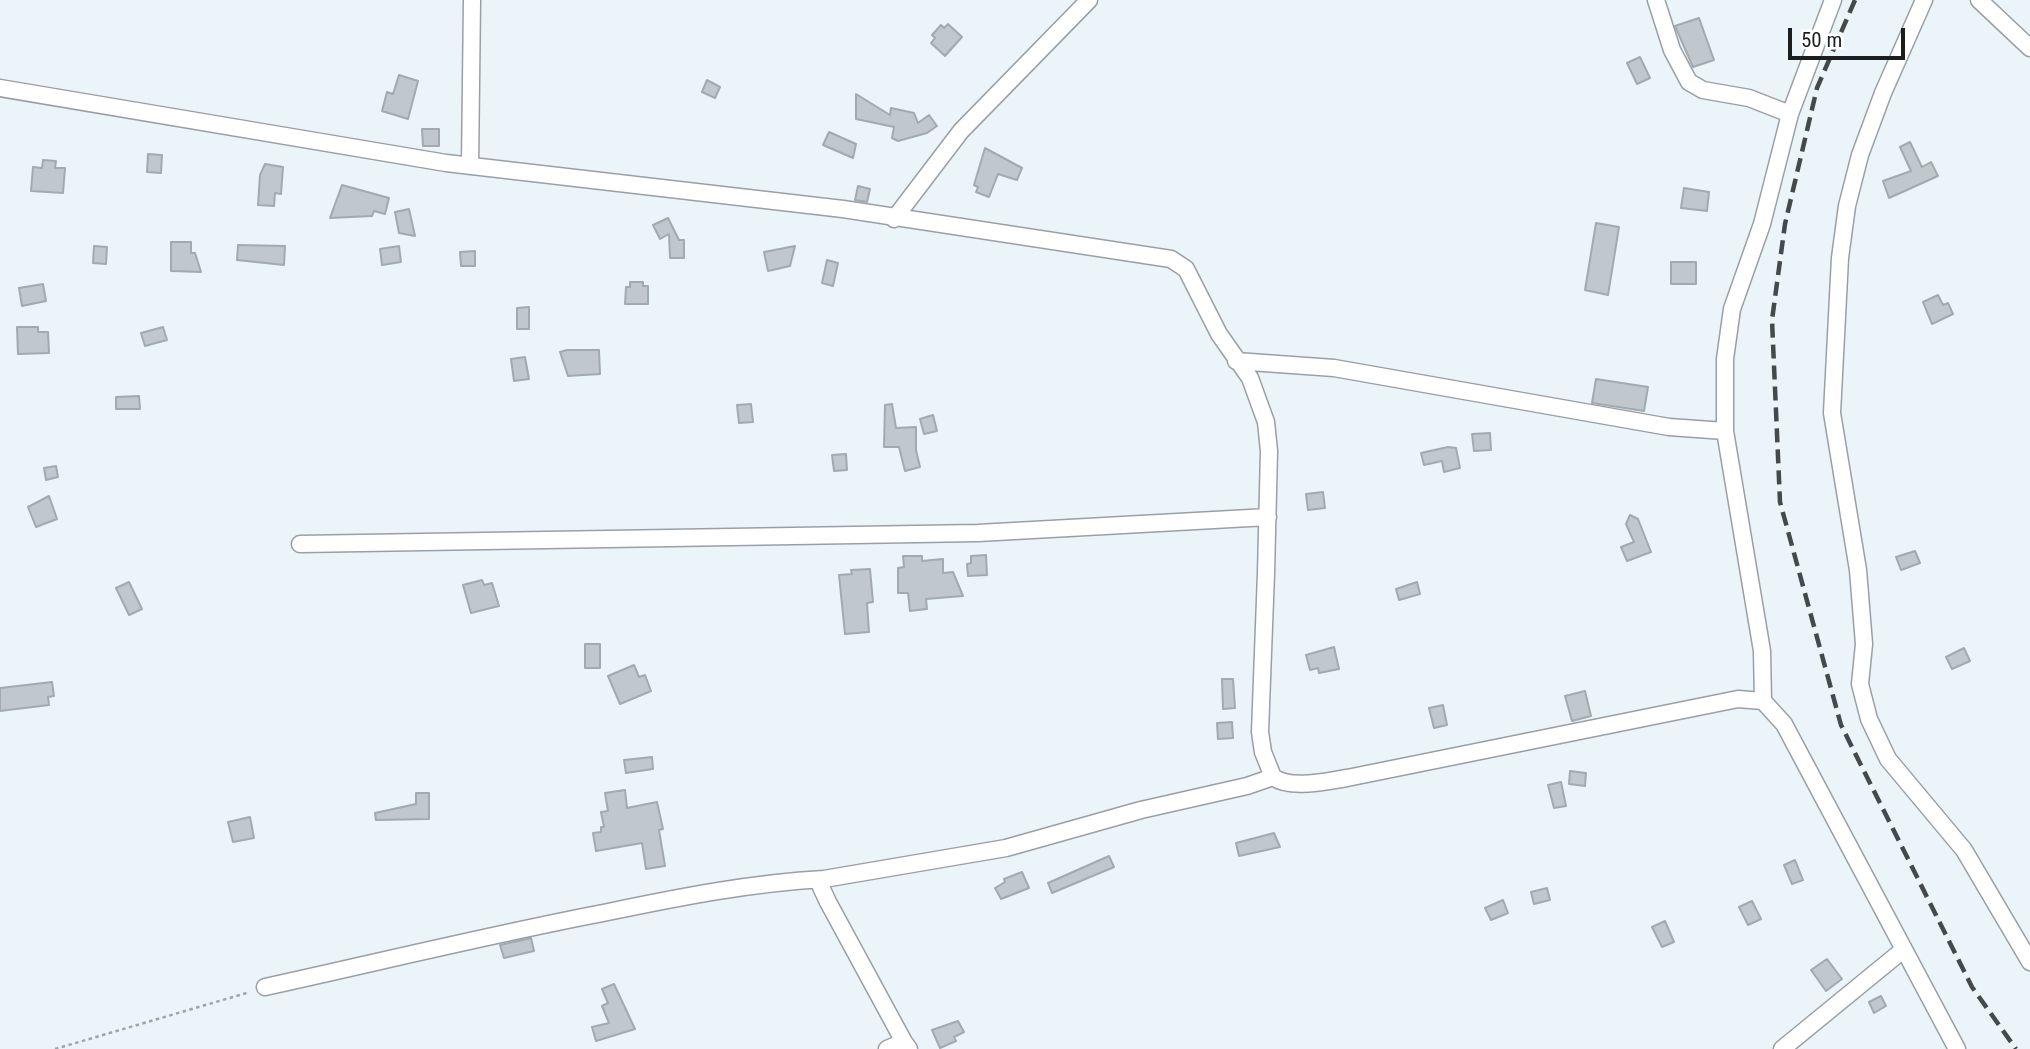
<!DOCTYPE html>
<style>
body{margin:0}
#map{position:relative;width:2030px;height:1049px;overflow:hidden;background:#ebf4f9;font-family:"Roboto Condensed",sans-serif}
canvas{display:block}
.scale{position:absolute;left:1788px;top:28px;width:117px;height:32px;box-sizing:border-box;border:4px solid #1b1e1f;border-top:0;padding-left:9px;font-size:21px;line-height:24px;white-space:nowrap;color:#1b1e1f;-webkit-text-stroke:5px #fff;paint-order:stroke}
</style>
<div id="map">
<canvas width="2030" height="1049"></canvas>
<div class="scale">50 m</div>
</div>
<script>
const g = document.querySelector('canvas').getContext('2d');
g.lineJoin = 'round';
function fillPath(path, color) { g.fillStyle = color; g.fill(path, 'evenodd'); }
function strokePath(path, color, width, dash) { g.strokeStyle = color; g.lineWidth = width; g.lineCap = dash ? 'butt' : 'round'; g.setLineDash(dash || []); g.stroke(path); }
const building = new Path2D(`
 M1699,18L1714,60L1693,67L1675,26Z
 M948,24L962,37L945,56L931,43L935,38L932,35L941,25L944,28Z
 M1640,57L1650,78L1637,84L1627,63Z
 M399,75L418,81L408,119L382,111L387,92L393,94Z
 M707,80L720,87L715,98L702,92Z
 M856,94L890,115L891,108L914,113L918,123L929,115L937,126L927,133L898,141L892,138L894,127L856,119Z
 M422,129H439V146H423Z
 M829,132L856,144L853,158L823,145Z
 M1910,142L1922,167L1931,162L1938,176L1889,198L1883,181L1911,171L1900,147Z
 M985,148L1022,168L1017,180L998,174L989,197L976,192L978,187L974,185Z
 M148,154L162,155L161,173L147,172Z
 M43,160L56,161L55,168H65L63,193L31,191L33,167L42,168Z
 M265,164L283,167L281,194L275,193L274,206L258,205L260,175Z
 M342,185L389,198L385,214L374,211L372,216L330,218Z
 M858,186L870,189L867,202L855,200Z
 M1684,188L1709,192L1707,211L1681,208Z
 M409,209L415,236L399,233L395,212Z
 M668,218L679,240H684V258H670L669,234L660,239L653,225Z
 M1596,223L1619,227L1608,295L1585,290Z
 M171,242H191V253H195L201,272L171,271Z
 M238,245L285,246L284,265L237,260Z
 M94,246L107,247L106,264L93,263Z
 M399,246L401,262L382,265L380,249Z
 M795,246L790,266L768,271L764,252Z
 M475,251V266H461L460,252Z
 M827,260L838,263L833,286L822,283Z
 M1671,262H1696V284H1671Z
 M630,282H643V286H648V304H625L626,287H630Z
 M43,284L46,301L22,306L19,288Z
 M1938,295L1943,305L1948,303L1953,314L1932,324L1923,302Z
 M529,307V329H517V308Z
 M17,327H38V332H48L49,353L18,354Z
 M163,327L167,340L145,346L141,333Z
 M567,350H599L600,374L568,376L560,352Z
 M525,357L529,379L514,381L511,359Z
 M1596,379L1648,387L1644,411L1592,403Z
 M139,396L140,409H116V397Z
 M751,404L753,422L739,423L737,405Z
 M892,404L896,428L916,427V450L920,467L905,471L899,447H884L885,405Z
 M933,415L937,431L924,434L920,419Z
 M1490,433L1491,450L1474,451L1472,434Z
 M1448,447L1456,448L1460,468L1444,472L1442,461L1424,465L1421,453Z
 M846,454L847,470L834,471L832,455Z
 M56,466L58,477L46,480L44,468Z
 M1323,492L1325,508L1308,510L1306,494Z
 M49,496L57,519L36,527L28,507Z
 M1630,515L1638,519L1651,552L1627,561L1621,547L1634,542L1626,524Z
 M1915,551L1920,563L1901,570L1896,557Z
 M986,555L987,575L968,576L967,564L971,563V556Z
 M903,556H922V561L943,559V573L953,572L963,596L926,599L927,609L910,611L908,593H898V568L904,567Z
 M870,569L873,602L867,603L869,632L845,634L839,575L852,574L851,570Z
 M482,580L484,585L492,583L499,606L471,613L463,585Z
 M129,582L142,609L129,615L116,588Z
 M1417,582L1420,594L1399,600L1396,589Z
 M585,644H600V668H585Z
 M1334,647L1339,669L1319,673L1318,668L1310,670L1306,655Z
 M1964,648L1970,661L1952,669L1946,657Z
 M634,665L639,677L645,675L651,691L620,704L608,676Z
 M1222,679H1233L1235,708L1223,709Z
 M52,682L54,696L48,697L49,705L0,711V688Z
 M1585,691L1591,716L1572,721L1565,696Z
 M1443,705L1447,725L1434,728L1429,708Z
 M1232,722L1233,738L1218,739L1217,723Z
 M652,757L653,769L626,773L624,760Z
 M1570,771L1586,773L1585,786L1569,784Z
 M1561,782L1566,806L1554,808L1548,785Z
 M625,790L627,808L657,802L663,829L659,830L665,866L646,869L642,843L596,851L593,833L601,832V827H604L601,812L608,811L605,793Z
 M416,793H429V819L376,820L375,813L416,804Z
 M250,817L254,838L233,842L228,822Z
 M1274,833L1280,847L1239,856L1236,843Z
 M1109,856L1114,867L1052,893L1048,883Z
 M1795,860L1803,880L1792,884L1784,865Z
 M1022,872L1029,888L1001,899L995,888L1005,882L1004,879Z
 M1547,888L1550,900L1534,904L1531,892Z
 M1503,900L1508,913L1491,920L1485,908Z
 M1752,901L1761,919L1748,925L1739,907Z
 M1665,921L1674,942L1662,947L1652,927Z
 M531,938L534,951L504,958L500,945Z
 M1827,959L1842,979L1826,991L1811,970Z
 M614,984L635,1029L596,1041L592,1027L609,1023L602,1006L608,1003L602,989Z
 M1881,996L1886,1006L1874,1013L1869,1002Z
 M958,1021L964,1032L954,1037L956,1041L940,1048L932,1030Z`);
const path = new Path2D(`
 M55,1049L250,992`);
const minor = new Path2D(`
 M1656,0L1672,50L1689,82L1703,90L1749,98L1790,114
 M1924,0L1883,93L1860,155L1847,206L1840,258L1832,413L1858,570L1864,644L1860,684L1869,719L1888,759L1964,850L2030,962
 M1979,0L2030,48
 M0,88L446,163L843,209L1171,259L1186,269L1219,334L1250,378L1266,422L1269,451L1266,573L1260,732L1263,752L1273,777C1291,790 1326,781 1347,778L1738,699L1763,701L1784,724L1957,1049
 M470,166L472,0
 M894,219L961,131L1089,0
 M1236,361L1334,368L1669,427L1725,431
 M300,544L978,533L1268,517
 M1763,701L1762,651L1725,431V359L1732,309L1762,224L1790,114L1833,0
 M265,987C379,962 493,934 608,912C680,897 751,883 824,879
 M904,1042L828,902L821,887L824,879L1006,848L1141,810L1247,786L1273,777
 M887,1049L904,1042L909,1049
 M1782,1049L1903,950`);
const rail = new Path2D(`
 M1855,0L1817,88L1785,224L1772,320L1780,502L1841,725L1972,987L2016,1049`);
fillPath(building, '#c0c8cd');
strokePath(building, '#a2aaaf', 2);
strokePath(minor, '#99a0a5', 19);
strokePath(path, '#9ea5a8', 2.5, [3.5, 3.5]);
strokePath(minor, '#fff', 16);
strokePath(rail, '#44494a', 4.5, [14, 7]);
</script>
